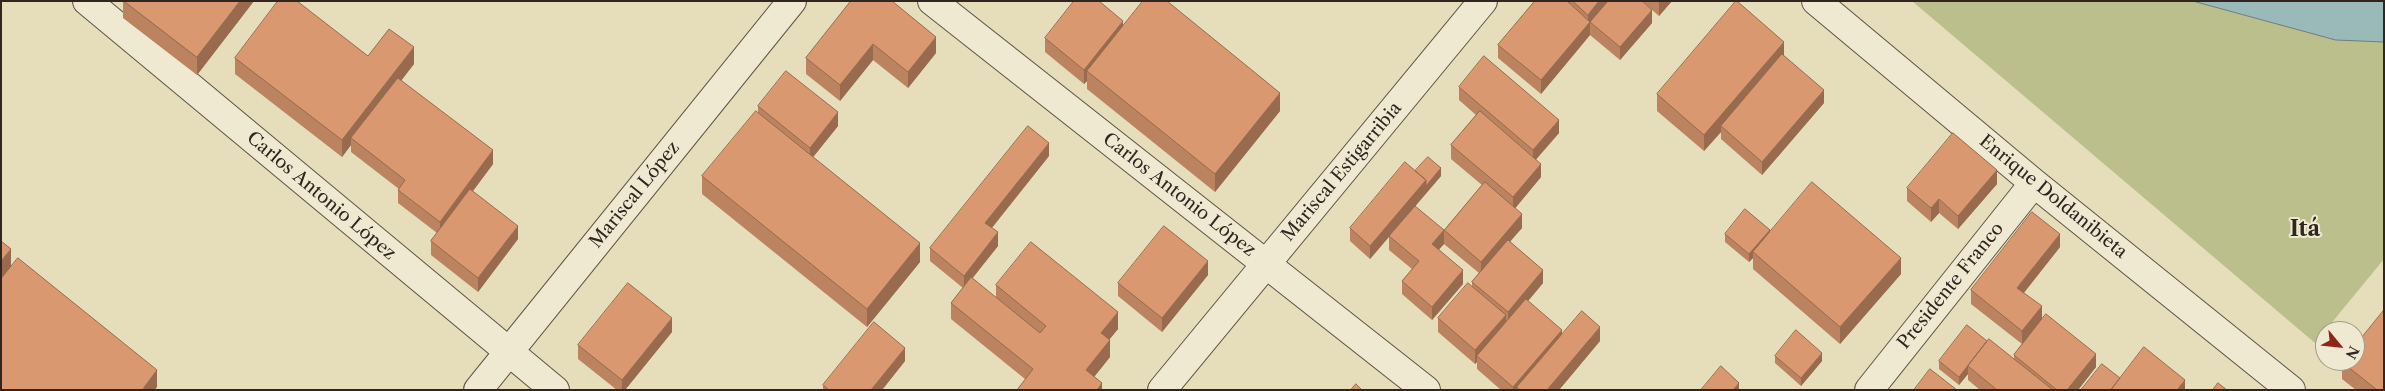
<!DOCTYPE html>
<meta charset="utf-8">
<style>
body{margin:0}
#map{position:relative;width:2385px;height:391px;overflow:hidden;background:#e6ddba;font-family:"Libre Caslon Text",serif}
canvas{display:block}
.frame{position:absolute;inset:0;border:2px solid #322520;pointer-events:none}
.north{position:absolute;left:2315px;top:321px;width:50px;height:50px;box-sizing:border-box;background:#efe9d2;border:1px solid #a39b8b;border-radius:50%;rotate:118deg;font-size:14px;font-weight:700;line-height:20px;text-align:center;color:#322520}
.north::after{content:'';display:block;margin:auto;width:18px;height:22px;background:#8f2418;clip-path:polygon(50% 0,100% 100%,50% 72%,0 100%)}
</style>
<div id="map">
<canvas width="2385" height="391"></canvas>
<div class="frame"></div>
<div class="north">N</div>
</div>
<script>
const g = document.querySelector('canvas').getContext('2d');
g.lineJoin = 'round';
function fillPath(path, color) { g.fillStyle = color; g.fill(path, 'evenodd'); }
function strokePath(path, color, width, dash) { g.strokeStyle = color; g.lineWidth = width; g.lineCap = dash ? 'butt' : 'round'; g.setLineDash(dash || []); g.stroke(path); }
function label(font, color, halo, rows, align = 'center') {
  g.font = font + ' "Libre Caslon Text",serif'; g.lineWidth = 4; g.setLineDash([]); g.textBaseline = 'middle'; g.strokeStyle = halo; g.fillStyle = color; for (const [text, x, y, turn = 0] of rows) {
    g.save(); g.translate(x, y); g.rotate((+turn || 0) * Math.PI / 180); g.textAlign = isNaN(turn) ? turn : align; if (halo) g.strokeText(text, 0, 0); g.fillText(text, 0, 0); g.restore();
  }
}
const green = new Path2D(`
 M1912,1H2384V259L2315,343Z`);
const water = new Path2D(`
 M2193,1H2384V42L2336,40Z`);
const minor = new Path2D(`
 M87,1L555,390
 M932,1L1426,390
 M1816,1L2034,183L2291,390
 M478,390L792,1
 M1162,390L1483,1
 M1869,390L2034,183`);
const wall = new Path2D(`
 M123,1H254L197,75L123,18Z
 M851,1L936,53L908,88L873,60L840,101L806,74V58Z
 M1535,1H1642L1652,23L1620,60L1590,35L1541,94L1498,58V45Z
 M1642,1H1672L1659,16Z
 M1123,25L1280,111L1215,192L1087,89V81L1084,84L1045,52V38Z
 M368,56L414,64L401,80L493,164L473,191L518,239L478,292L431,255V241L437,233L398,203V190L399,189L351,152V145L342,157L235,74V58Z
 M1784,56L1824,103L1762,175L1721,139V132L1704,151L1657,111V94Z
 M1459,87L1559,133L1536,159L1541,177L1515,208L1522,228L1510,241L1543,283L1528,301L1562,335L1600,341L1559,390H1501L1477,369V362L1475,364L1438,332V318L1472,286V282L1479,273L1444,244L1439,249L1463,284L1432,320L1402,294V281L1412,269L1389,250V236L1444,230L1482,185L1451,159V145L1476,115L1459,100Z
 M758,106L838,126L813,157L920,262L867,327L702,194V176L758,112Z
 M1049,156L992,228L998,246L972,278L996,298V285L1118,329L1109,339L1110,357L1094,377L1102,390L1025,379L951,319V303L963,288L930,261V248Z
 M1415,171L1441,176L1370,259L1350,241V228Z
 M1997,184L1958,229L1939,213L1931,222L1907,201V188Z
 M1770,232L1901,274L1840,344L1753,269V258L1749,262L1725,242V234Z
 M2060,247L2024,293L2042,320L2096,367L2078,390H1980L1968,380V374L1959,385L1939,369V361L1987,342L2014,359V355L2022,344L1971,304V290Z
 M1208,275L1162,332L1118,296V283Z
 M672,332L625,390H617L578,359V345Z
 M1775,356L1822,361L1801,386L1775,363Z
 M905,361L882,390H823V385Z
 M2342,362L2384,390H2356L2342,379Z`);
const shadedWall = new Path2D(`
 M240,1H254L197,75V57Z
 M1599,1H1611L1590,22V35L1541,94V80L1588,24V15Z
 M1660,1H1672L1659,16V2Z
 M1652,10V23L1620,60V47Z
 M1123,21V35L1087,71V81L1084,84V70Z
 M936,37V53L908,88V72Z
 M1784,42V58L1721,126V132L1704,151V135Z
 M873,44V60L840,101V85Z
 M414,47V64L355,141L351,138V145L342,157V140Z
 M1824,90V103L1762,175V162Z
 M1280,93V111L1215,192V174Z
 M838,112V126L810,161V148Z
 M1559,120V133L1533,163V150Z
 M1049,143V156L985,236V223Z
 M493,150V164L440,235V222Z
 M1541,164V177L1513,211V197Z
 M1441,168V176L1370,259V246L1426,180Z
 M1997,170V184L1958,229V216Z
 M1939,199V213L1931,222V208Z
 M1522,214V228L1481,275V262Z
 M518,226V239L478,292V278Z
 M1444,230V244L1432,257V244Z
 M1770,230V238L1753,252V258L1749,262V254Z
 M998,232V246L964,289V276Z
 M2060,234V247L2017,301V288Z
 M920,243V262L867,327V309Z
 M11,249V267L1,279V261Z
 M1901,258V274L1840,344V327Z
 M1208,261V275L1162,332V318Z
 M1463,270V284L1432,320V307Z
 M1543,270V283L1508,325V312Z
 M2042,306V320L2022,344V331Z
 M1118,312V329L1101,350V333Z
 M1506,315V329L1477,356V362L1475,364V350Z
 M672,318V332L625,390H622V380Z
 M1600,327V341L1559,390H1547Z
 M1562,330V344L1517,387V390H1513V387Z
 M1110,340V357L1086,387V370Z
 M1987,341V349L1968,366V374L1959,385V377Z
 M905,348V361L882,390H871Z
 M1822,353V361L1801,386V378Z
 M2096,354V367L2078,390H2067Z
 M157,370V387L155,390H142Z
 M2185,380V390H2177Z
 M1102,383V390H1097Z
 M1739,383V390H1733Z`);
const building = new Path2D(`
 M124,1H240L197,57Z
 M278,1H297L368,56L389,29L414,47L342,140L235,58Z
 M851,1H892L936,37L908,72L873,44L840,85L806,58Z
 M1074,1H1099L1123,21L1084,70L1045,38Z
 M1143,1H1167L1280,93L1215,174L1087,71Z
 M1535,1H1567L1590,22L1608,1H1642L1652,10L1620,47L1590,22L1541,80L1498,45Z
 M1573,1H1599L1588,15Z
 M1736,1H1737L1784,42L1704,135L1657,94Z
 M1782,54L1824,90L1762,162L1721,126Z
 M1484,56L1559,120L1533,150L1459,87Z
 M786,71L838,112L810,148L758,106Z
 M398,78L493,150L440,222L398,190L405,180L351,138Z
 M756,111L920,243L867,309L702,176Z
 M1480,111L1541,164L1513,197L1451,145Z
 M1028,126L1049,143L985,223L998,232L964,276L930,248Z
 M1953,133L1997,170L1958,216L1939,199L1931,208L1907,188Z
 M1428,157L1441,168L1426,186V180L1415,171Z
 M1405,162L1426,180L1370,246L1350,228Z
 M1485,182L1522,214L1481,262L1444,230L1432,244L1463,270L1432,307L1402,281L1419,261L1389,236L1415,206L1444,230Z
 M1812,182L1901,258L1840,327L1753,252Z
 M470,189L518,226L478,278L431,241Z
 M1745,209L1770,230L1749,254L1725,234Z
 M2032,212L2060,234L2017,288L2042,306L2022,331L1971,290Z
 M1164,226L1208,261L1162,318L1118,283Z
 M1508,240L1543,270L1508,312L1472,282Z
 M1,241L11,249L1,261Z
 M1031,242L1118,312L1101,333L1110,340L1086,370L1102,383L1097,390H1017L1033,369L951,303L971,277L1040,333L1046,326L996,285Z
 M18,258L157,370L142,390H1V279Z
 M628,283L672,318L622,380L578,345Z
 M1468,283L1506,315L1475,350L1438,318Z
 M1526,299L1562,330L1513,387L1477,356Z
 M2384,310V390H2377L2342,362L2343,361H2355V346Z
 M1582,311L1600,327L1547,390H1520L1517,387Z
 M2046,314L2096,354L2067,390H2057L2014,355Z
 M874,322L905,348L871,390H829L823,385Z
 M1967,325L1987,341L1959,377L1939,361Z
 M1796,330L1822,353L1801,378L1775,356Z
 M1989,339L2053,390H1997L1968,366Z
 M2144,347L2185,380L2177,390H2111Z
 M2102,364L2120,378L2111,390H2081Z
 M1721,366L1739,383L1733,390H1701Z
 M1930,369L1957,390H1914Z
 M2218,383L2227,390H2213Z
 M1356,384L1362,390H1351Z`);
const streetNames = [
 ["Mariscal Estigarribia",1342,172,-50],
 ["Mariscal López",635,195,-51],
 ["Carlos Antonio López",1179,195,38],
 ["Carlos Antonio López",321,196,40],
 ["Enrique Doldanibieta",2053,197,39],
 ["Presidente Franco",1951,286,-51]
];
const districtNames = [
 ["Itá",2305,230]
];
fillPath(green, '#babf8c');
fillPath(water, '#99bab8');
strokePath(water, '#707e7b', 1);
strokePath(minor, '#5f5346', 30);
strokePath(minor, '#efe9d2', 28);
fillPath(wall, '#bb835f');
fillPath(shadedWall, '#986a4e');
fillPath(building, '#d9986f');
strokePath(building, '#986a4e', 1);
label('18px', '#322520', '#efe9d2', streetNames);
label('bold 22px', '#322520', '#efe9d2', districtNames);
</script>
